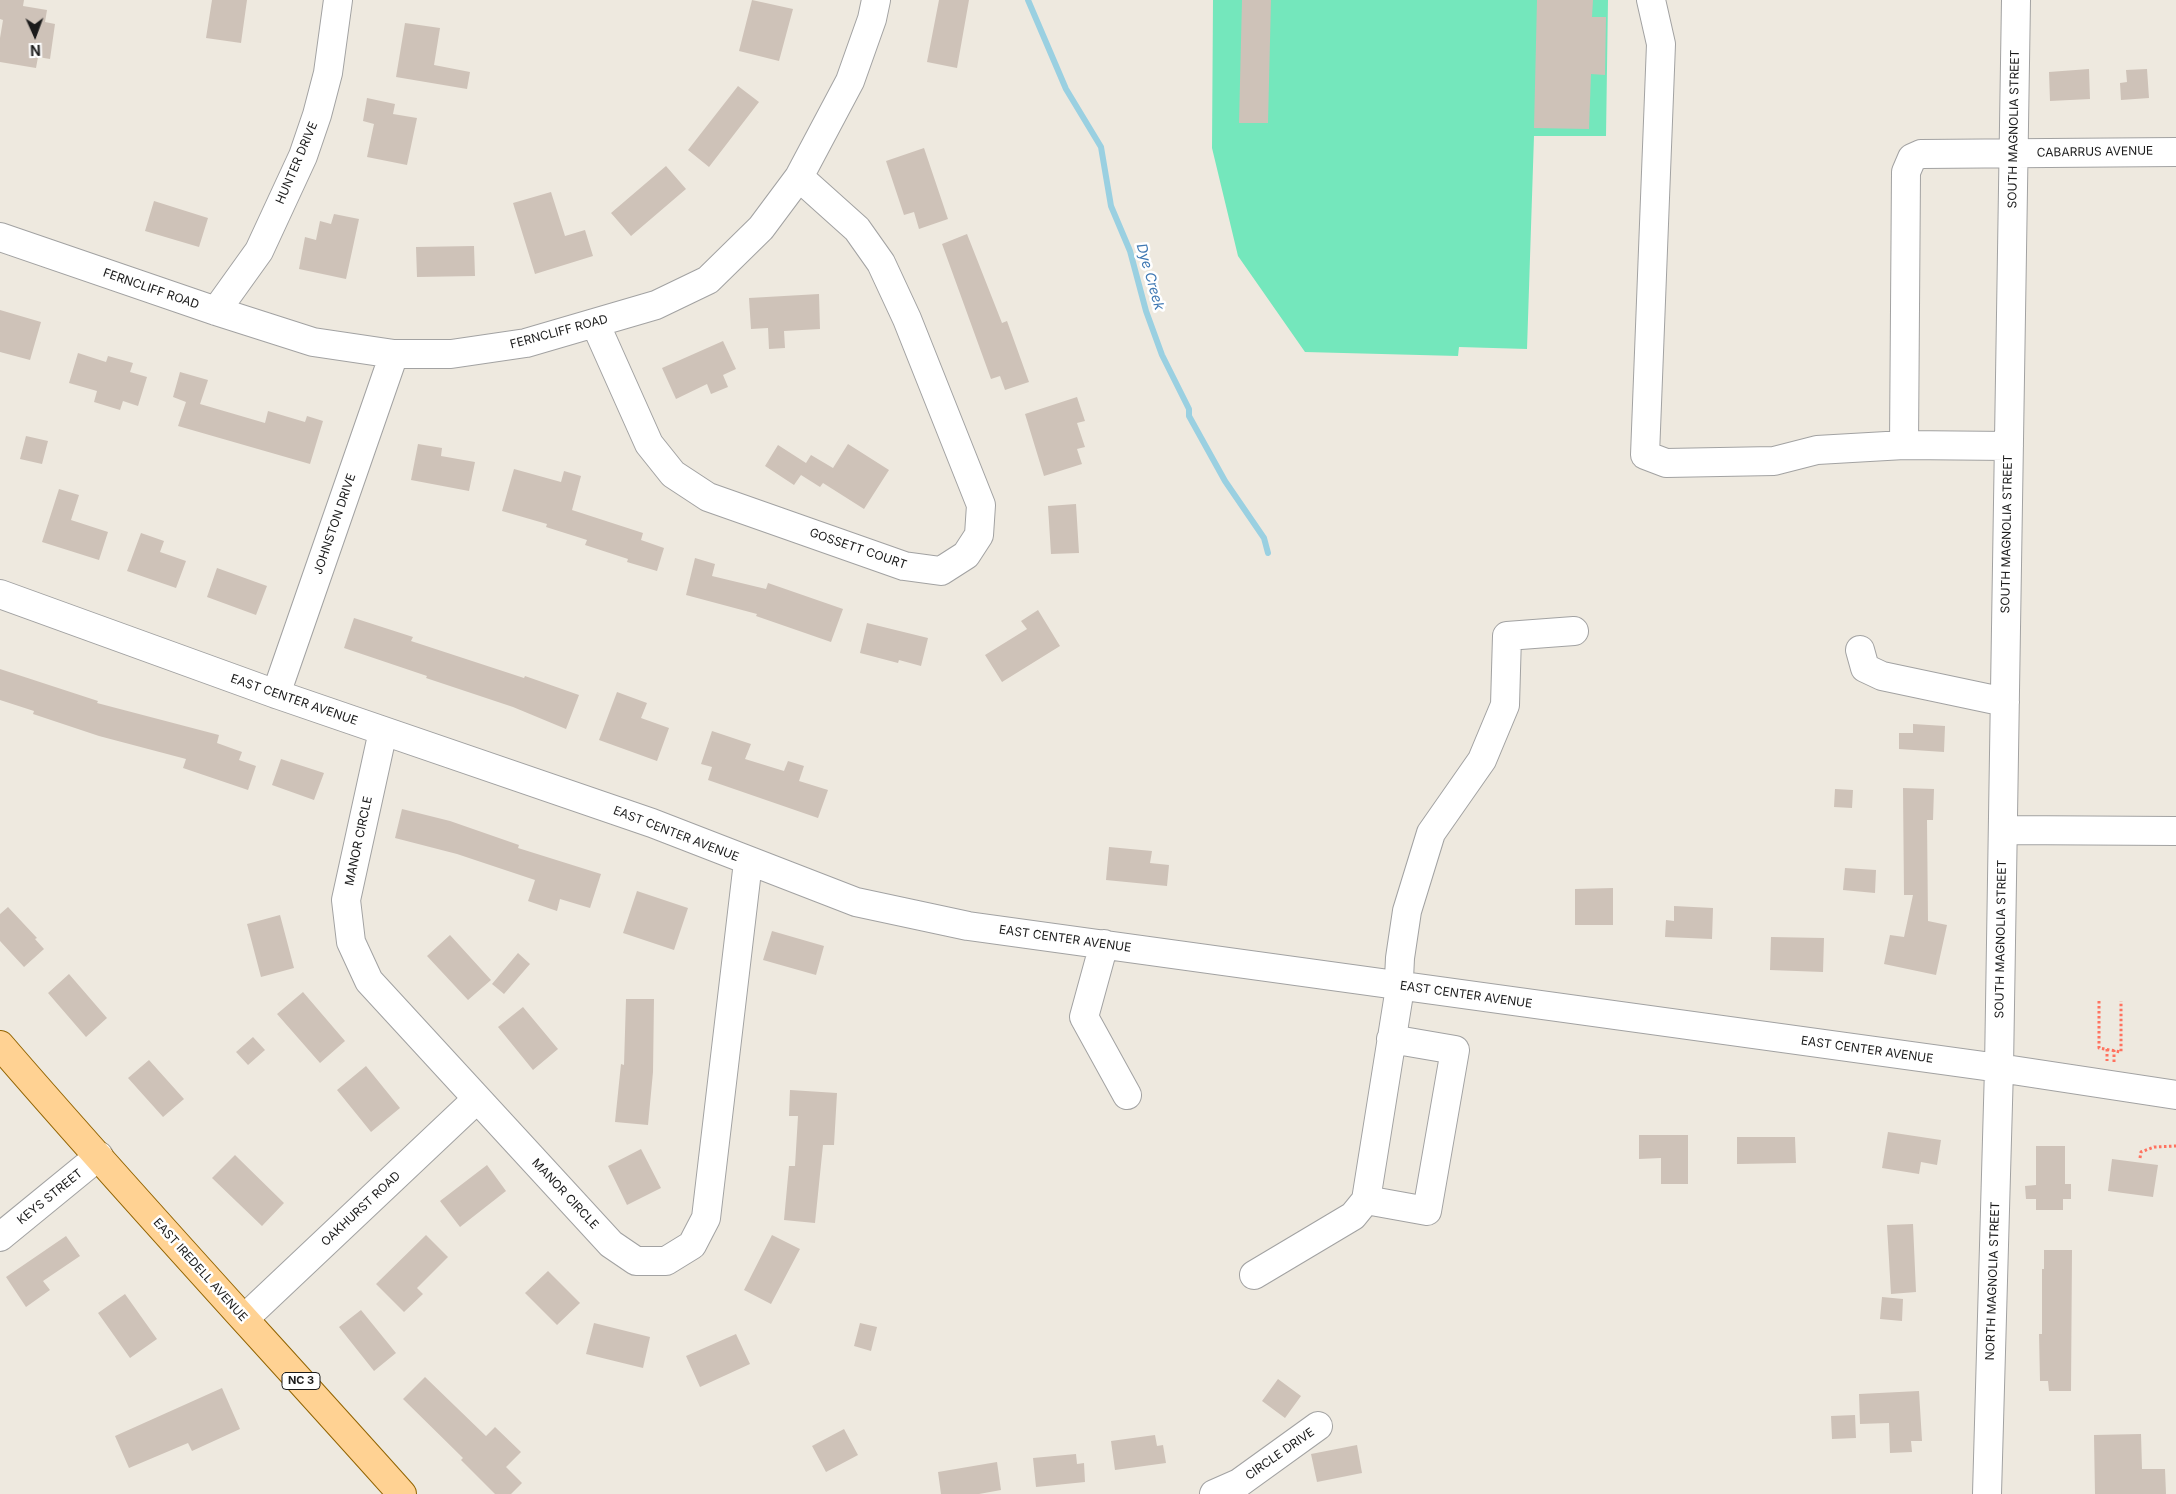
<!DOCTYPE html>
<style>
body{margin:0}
#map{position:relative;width:2176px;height:1494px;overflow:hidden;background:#eee9df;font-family:Inter,sans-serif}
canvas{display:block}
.north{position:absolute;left:10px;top:10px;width:50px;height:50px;-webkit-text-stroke:4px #fff;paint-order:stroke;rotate:178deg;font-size:14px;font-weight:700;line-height:20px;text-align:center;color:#1b1b1b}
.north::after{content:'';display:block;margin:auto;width:18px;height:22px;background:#1b1b1b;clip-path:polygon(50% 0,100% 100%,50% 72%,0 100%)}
</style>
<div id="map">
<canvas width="2176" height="1494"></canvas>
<div class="north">N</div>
</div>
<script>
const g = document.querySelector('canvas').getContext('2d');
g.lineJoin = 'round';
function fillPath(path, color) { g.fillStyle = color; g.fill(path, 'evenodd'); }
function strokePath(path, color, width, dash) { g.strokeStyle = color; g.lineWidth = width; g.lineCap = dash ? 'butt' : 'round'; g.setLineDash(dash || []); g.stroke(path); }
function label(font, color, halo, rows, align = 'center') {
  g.font = font + ' Inter,sans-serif'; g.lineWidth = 5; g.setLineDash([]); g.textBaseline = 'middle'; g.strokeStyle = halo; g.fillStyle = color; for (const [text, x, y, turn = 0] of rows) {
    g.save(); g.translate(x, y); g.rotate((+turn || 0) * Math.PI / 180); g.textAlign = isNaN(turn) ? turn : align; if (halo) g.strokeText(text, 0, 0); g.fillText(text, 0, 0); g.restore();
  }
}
const pitch = new Path2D(`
 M1213,0H1608L1606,136H1534L1527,349L1459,347L1458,356L1305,352L1238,256L1212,148Z`);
const stream = new Path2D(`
 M1028,0L1066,89L1101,147L1111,206L1130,251L1146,311L1162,355L1189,409V416L1225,481L1264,538L1268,553`);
const building = new Path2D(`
 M0,0H24L23,6L47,10L45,22L55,24L50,59L38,57L36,68L0,62V38L3,20L0,19Z
 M212,0H247L241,43L206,38Z
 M752,0L793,9L779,61L739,51Z
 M939,0H969L957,68L927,62Z
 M1242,0H1271L1268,123H1239Z
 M1537,0H1593L1592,17H1606L1605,75L1591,74L1589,129L1534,128Z
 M405,23L440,28L434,65L470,72L467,89L396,77Z
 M2089,69L2090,99L2050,101L2049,72Z
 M2147,69L2149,98L2121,100L2120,83L2127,82L2126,70Z
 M738,86L759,102L709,167L688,150Z
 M367,98L395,104L393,114L417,118L407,165L367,157L374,124L363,121Z
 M924,148L948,219L919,229L914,212L904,215L886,161Z
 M666,166L686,189L631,236L611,213Z
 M551,192L565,236L585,230L593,256L535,274L513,203Z
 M154,201L208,218L199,247L145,231Z
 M334,214L359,219L346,279L299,269L305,237L316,240L320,221L331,224Z
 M967,234L1002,323L1007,321L1029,382L1005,390L1000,376L991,379L942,244Z
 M474,246L475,276L417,277L416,247Z
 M819,294L820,329L784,331L785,348L769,349L768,328L751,329L749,298Z
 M0,310L41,322L30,360L0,352Z
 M723,341L736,369L723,375L728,387L711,394L707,384L676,399L662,368Z
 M78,353L106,362L108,356L133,363L130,372L147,377L138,406L123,401L120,410L94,402L97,391L69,383Z
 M180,372L208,380L200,404L265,423L268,411L305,422L307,416L323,421L310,464L178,426L186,402L173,397Z
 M1077,397L1085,421L1077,423L1085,447L1077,449L1082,464L1044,476L1025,414Z
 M26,436L48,441L42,464L20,459Z
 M418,444L442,448L441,456L475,462L469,491L411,480Z
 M848,444L889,470L864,509L823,483L820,487L801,475L794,485L765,466L778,445L806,463L811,455L833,468Z
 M514,469L561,482L564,471L581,476L572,510L643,533L641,540L664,548L657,571L627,562L628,559L585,545L587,540L546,527L547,524L502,511Z
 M59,489L79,495L71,520L108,532L99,560L42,542Z
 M1076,504L1079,553L1051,554L1048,506Z
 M141,533L164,541L160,552L186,561L176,588L127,571Z
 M695,558L715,564L712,576L766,589L768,583L843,609L831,642L756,616L757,614L686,595Z
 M217,568L267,586L256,615L207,597Z
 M1038,610L1060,646L1002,682L985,655L1027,629L1021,621Z
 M354,618L413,637L411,641L524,678L525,676L579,695L566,729L513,707L426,678L427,676L344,648Z
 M867,623L928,638L921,666L899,660L898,663L860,653Z
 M0,669L98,701L97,703L219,735L217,743L242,752L239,760L256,766L248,790L183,768L186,759L99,736L33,714L34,711L0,700Z
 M617,692L647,703L641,718L669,728L657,761L599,740Z
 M1913,724L1945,726L1944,752L1899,749V733H1913Z
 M712,731L751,744L745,759L784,771L788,761L804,766L799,781L828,790L818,818L708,780L712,767L701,764Z
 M281,759L324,773L314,800L272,785Z
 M1903,788L1934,789L1933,820H1927L1928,921L1947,925L1936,975L1884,964L1890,935L1904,937L1913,895H1904Z
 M1835,789L1853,790L1852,808L1834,807Z
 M402,809L450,821L519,845L518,848L601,874L590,908L560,899L557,911L528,901L535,880L457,854L395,838Z
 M1109,847L1152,851L1150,863L1169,865L1167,886L1106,880Z
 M1845,868L1876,870L1875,893L1843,890Z
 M1613,888V925H1575V889Z
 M637,891L688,908L674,950L623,933Z
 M1674,906L1713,908L1712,939L1665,937L1666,920L1674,921Z
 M8,907L37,938L35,939L44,949L24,967L0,941V914Z
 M280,915L294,968L261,977L247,924Z
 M772,931L824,946L816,975L763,960Z
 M450,935L491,980L468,1000L427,956Z
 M1771,937L1824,938L1823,972L1770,970Z
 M518,953L530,964L504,994L492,984Z
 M69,974L107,1018L86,1037L48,993Z
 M303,992L345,1041L320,1063L277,1014Z
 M626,999H654L653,1072L648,1125L615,1122L621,1064L624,1065Z
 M523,1007L558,1049L533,1070L498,1027Z
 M253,1037L265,1050L248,1065L236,1052Z
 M149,1060L184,1099L163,1117L128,1078Z
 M366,1066L400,1108L371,1132L337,1090Z
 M790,1090L837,1093L834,1145H823L815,1223L784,1220L789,1166H795L798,1116H789Z
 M1888,1132L1941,1140L1937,1165L1921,1162L1919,1174L1882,1168Z
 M1639,1135H1688V1184H1661V1158L1639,1159Z
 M1737,1137H1795L1796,1163L1737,1164Z
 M2036,1146H2065V1184H2071V1199H2063V1210H2036V1199H2026L2025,1186L2036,1185Z
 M641,1149L661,1188L627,1205L608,1166Z
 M235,1155L284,1203L262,1226L212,1178Z
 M2112,1159L2158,1165L2153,1197L2108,1191Z
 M487,1165L506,1191L460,1227L440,1201Z
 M1913,1224L1916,1292L1891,1294L1887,1225Z
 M426,1235L448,1257L417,1288L423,1294L404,1312L376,1284Z
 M772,1235L800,1249L771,1304L744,1290Z
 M66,1236L80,1256L43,1281L50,1290L26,1307L6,1277Z
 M2044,1250H2072L2071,1391H2049L2048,1381H2040L2039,1334H2042V1269H2044Z
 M548,1271L580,1303L557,1325L525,1293Z
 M125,1294L157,1339L130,1358L98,1313Z
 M1882,1297L1903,1299L1902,1321L1880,1319Z
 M361,1310L396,1353L374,1371L339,1327Z
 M594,1323L650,1337L643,1368L586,1354Z
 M860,1323L877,1327L871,1351L854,1346Z
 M736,1334L750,1364L700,1387L686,1356Z
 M425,1377L486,1436L495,1427L521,1452L506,1467L522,1483L511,1494H495L461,1460L463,1458L403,1399Z
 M1278,1379L1301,1396L1285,1418L1262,1401Z
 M222,1388L240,1429L192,1451L188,1443L129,1468L115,1436Z
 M1919,1391L1922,1441H1911L1912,1452L1890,1453L1889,1423L1860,1424L1859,1394Z
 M1855,1415L1856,1438L1832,1439L1831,1416Z
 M844,1429L858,1455L826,1472L812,1446Z
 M2141,1434L2142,1469H2165L2166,1494H2095L2094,1435Z
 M1155,1435L1157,1446L1163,1445L1166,1463L1115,1470L1111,1441Z
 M1357,1445L1362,1473L1317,1482L1311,1454Z
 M1076,1454L1077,1464L1084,1463L1085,1482L1036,1487L1033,1458Z
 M997,1462L1001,1490L979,1494H941L938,1472Z`);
const path = new Path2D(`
 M2099,1001V1048L2121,1052V1001
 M2107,1049V1061
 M2114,1062V1050
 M2140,1158L2141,1152L2154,1147L2176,1146`);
const minor = new Path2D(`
 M1651,0L1661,44L1645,455L1666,463L1774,461L1817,450L1904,445
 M0,237L216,311L313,342L394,354H451L526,343L656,305L708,280L761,228L799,177L850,81L872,19L876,0
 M216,311L259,251L303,156L317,115L328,73L338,0
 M595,323L649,444L673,474L708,497L904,566L941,571L966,555L979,535L981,505L907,319L881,263L857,229L799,177
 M2009,446L1904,445L1906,172L1912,158L1921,154L2176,152
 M0,594L276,694L652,823L856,902L968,926L1999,1068L2176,1095
 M1860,650L1865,668L1882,676L2005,702
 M276,694L394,354
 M383,731L346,900L351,942L369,981L611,1244L636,1261H666L692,1245L706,1218L748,862
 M2003,830L2175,831
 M1104,944L1084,1017L1127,1095
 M1366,1200L1427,1211L1455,1050L1391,1039
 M0,1237L99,1156
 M1254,1275L1353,1216L1366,1200L1398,1000L1400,958L1407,911L1431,833L1482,760L1505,705L1507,636L1574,631
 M245,1318L477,1099
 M1214,1494L1239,1483L1318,1426
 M1987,1494L1999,1068L2016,0`);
const major = new Path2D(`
 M0,1045C131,1197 268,1344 402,1494`);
const shields = [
 [301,1381,38]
];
const shieldNames = [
 ["NC 3",301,1381]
];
const streetNames = [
 ["SOUTH MAGNOLIA STREET",2014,129,-89],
 ["CABARRUS AVENUE",2095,152,-1],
 ["HUNTER DRIVE",297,163,-67],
 ["FERNCLIFF ROAD",151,289,19],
 ["FERNCLIFF ROAD",559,332,-15],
 ["JOHNSTON DRIVE",335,524,-71],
 ["SOUTH MAGNOLIA STREET",2007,534,-89],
 ["GOSSETT COURT",858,549,19],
 ["EAST CENTER AVENUE",294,700,19],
 ["EAST CENTER AVENUE",676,834,21],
 ["MANOR CIRCLE",359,841,-78],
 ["EAST CENTER AVENUE",1065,939,8],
 ["SOUTH MAGNOLIA STREET",2001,939,-89],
 ["EAST CENTER AVENUE",1466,995,8],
 ["EAST CENTER AVENUE",1867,1050,8],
 ["MANOR CIRCLE",565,1194,47],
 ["KEYS STREET",50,1197,-39],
 ["OAKHURST ROAD",361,1209,-43],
 ["EAST IREDELL AVENUE",200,1270,48],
 ["NORTH MAGNOLIA STREET",1993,1281,-88],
 ["CIRCLE DRIVE",1280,1454,-35]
];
const waterNames = [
 ["Dye Creek",1150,277,74]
];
fillPath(pitch, '#74e7bc');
strokePath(stream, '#9ad0e1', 6);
fillPath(building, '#cec2b8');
strokePath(minor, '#a2a2a2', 30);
strokePath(major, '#926400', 30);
strokePath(path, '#ff725f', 3, [2.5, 2.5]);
strokePath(minor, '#fff', 28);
strokePath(major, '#ffd293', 28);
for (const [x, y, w] of shields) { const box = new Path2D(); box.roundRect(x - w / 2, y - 8.5, w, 17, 4); g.fillStyle = '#fff'; g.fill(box); strokePath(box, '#1b1b1b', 1); }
label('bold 11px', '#1b1b1b', null, shieldNames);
label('12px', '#1b1b1b', '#fff', streetNames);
label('italic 14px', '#3f78b3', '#fff', waterNames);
</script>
